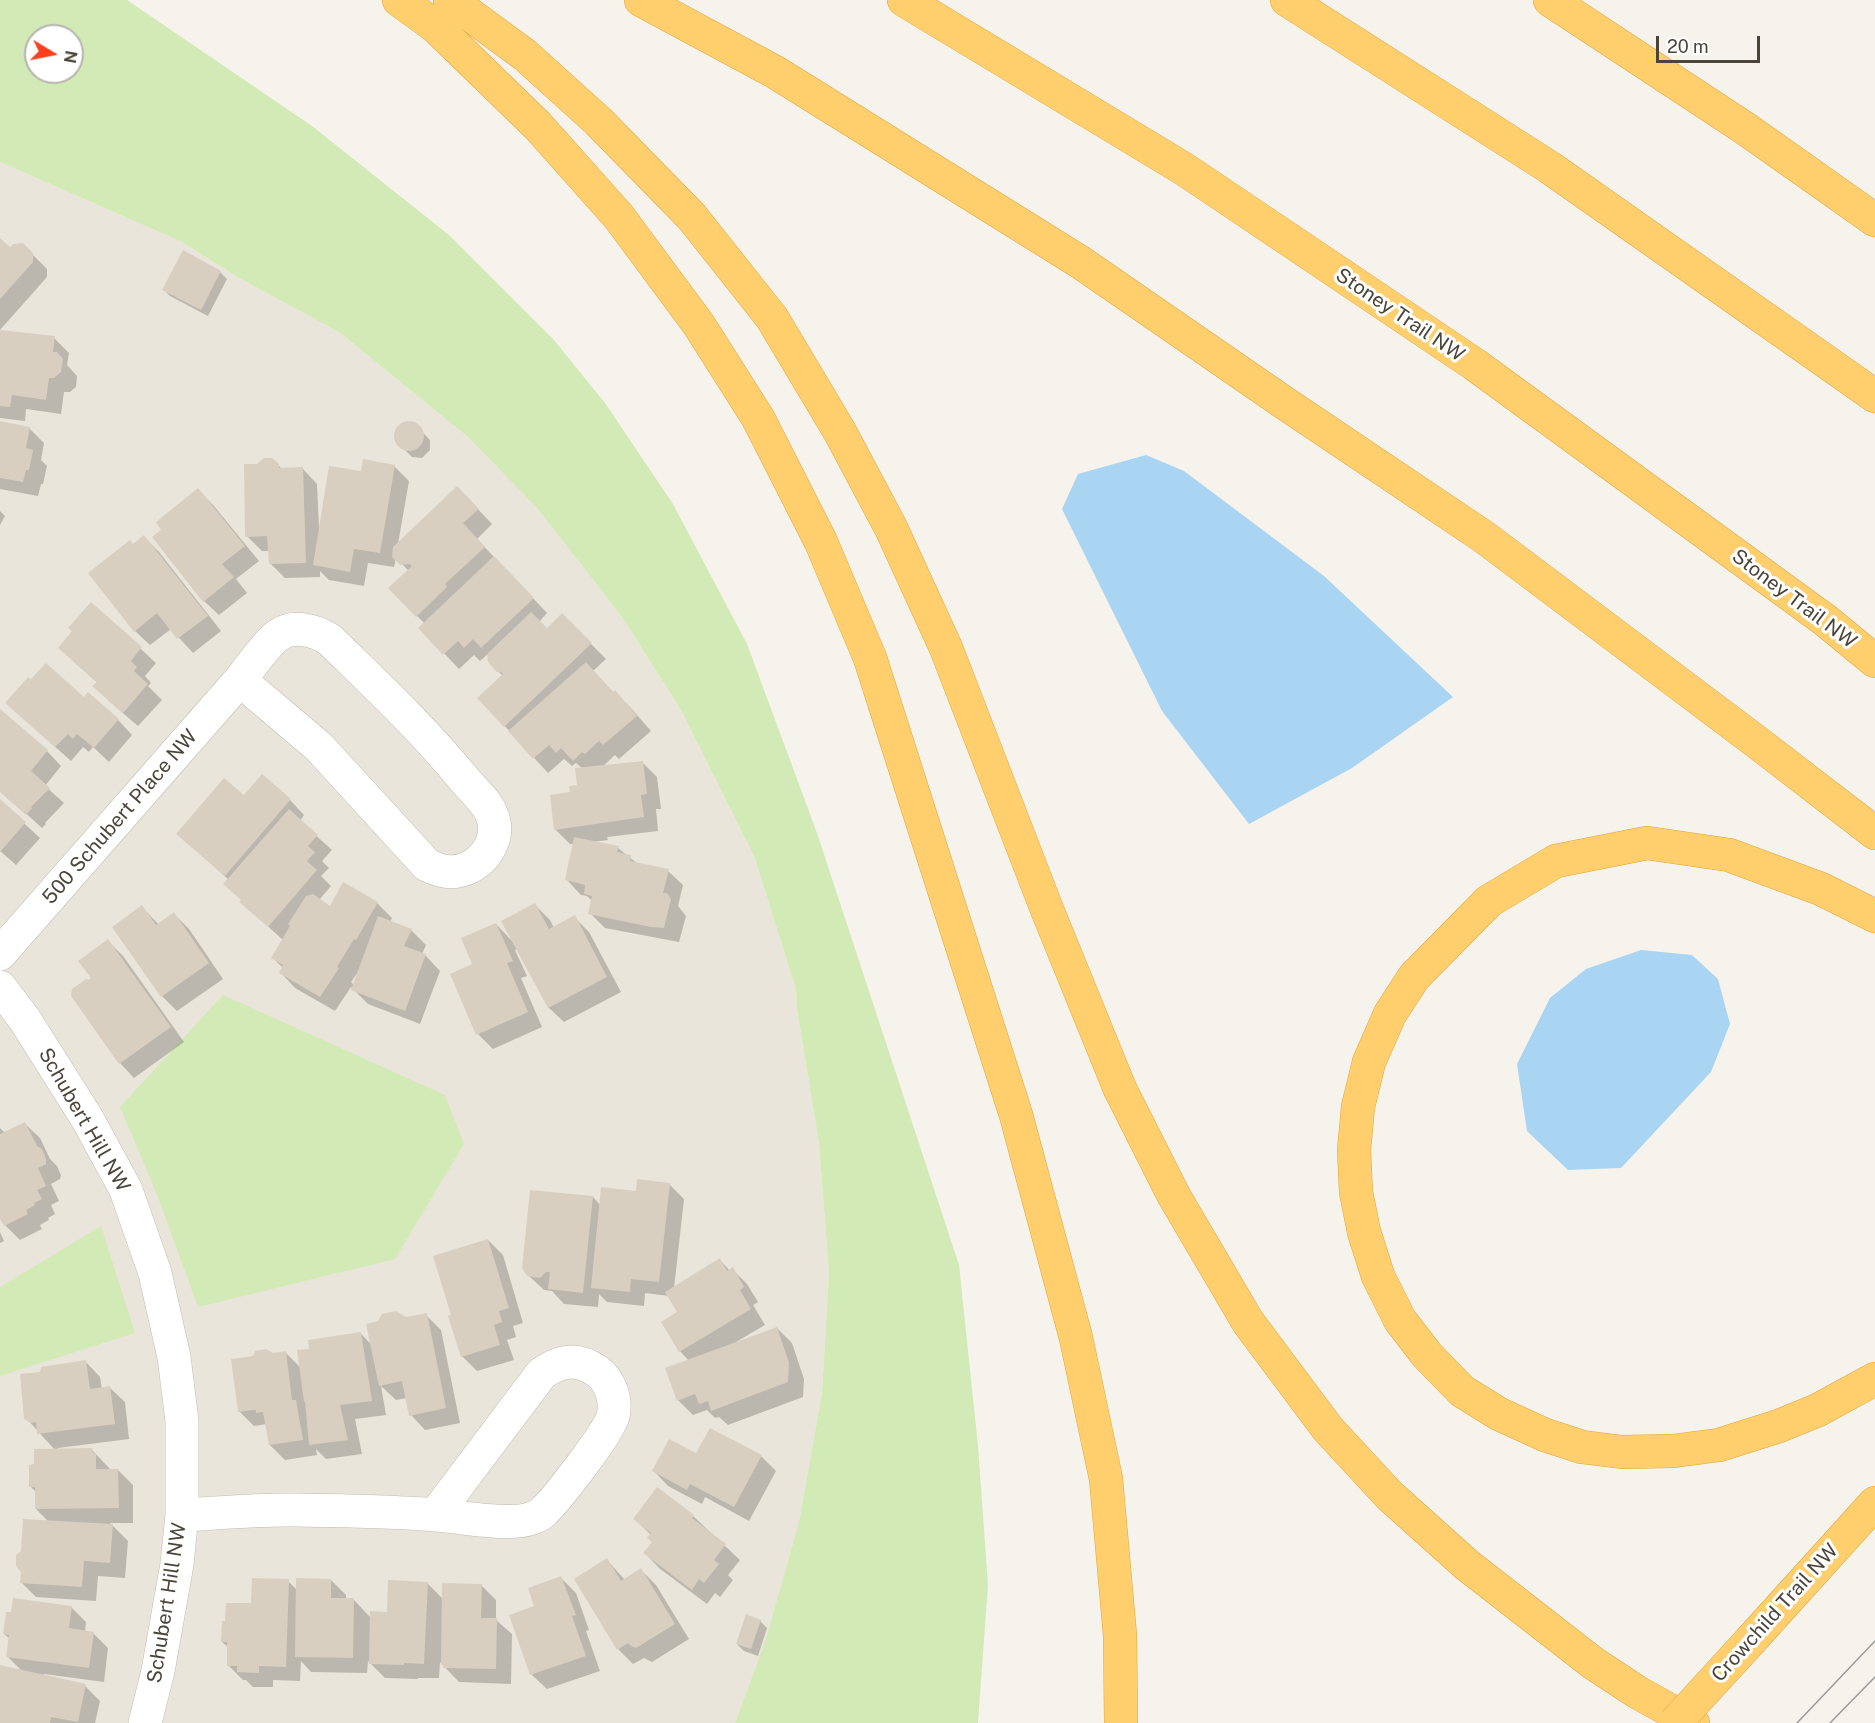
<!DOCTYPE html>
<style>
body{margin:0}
#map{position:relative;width:1875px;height:1723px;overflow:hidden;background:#f6f3ec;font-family:"Public Sans",sans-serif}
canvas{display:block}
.north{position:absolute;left:24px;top:24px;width:60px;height:60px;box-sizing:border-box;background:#fff;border:2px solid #b7b4b0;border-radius:50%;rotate:100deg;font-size:16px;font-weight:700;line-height:24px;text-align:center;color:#4b4439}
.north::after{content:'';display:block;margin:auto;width:21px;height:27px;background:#fc3f1d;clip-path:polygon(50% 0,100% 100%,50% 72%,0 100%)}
.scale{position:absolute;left:1656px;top:36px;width:104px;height:27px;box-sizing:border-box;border:3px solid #4b4439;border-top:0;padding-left:8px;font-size:18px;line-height:21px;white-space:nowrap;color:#4b4439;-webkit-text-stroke:4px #fff;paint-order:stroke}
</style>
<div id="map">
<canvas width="1875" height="1723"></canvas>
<div class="north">N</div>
<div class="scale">20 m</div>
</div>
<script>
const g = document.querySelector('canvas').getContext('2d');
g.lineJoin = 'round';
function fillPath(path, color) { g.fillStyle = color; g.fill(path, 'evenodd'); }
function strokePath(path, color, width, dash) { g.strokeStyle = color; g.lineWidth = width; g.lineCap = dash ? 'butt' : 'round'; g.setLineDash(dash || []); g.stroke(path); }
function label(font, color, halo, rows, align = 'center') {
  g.font = font + ' "Public Sans",sans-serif'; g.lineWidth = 6; g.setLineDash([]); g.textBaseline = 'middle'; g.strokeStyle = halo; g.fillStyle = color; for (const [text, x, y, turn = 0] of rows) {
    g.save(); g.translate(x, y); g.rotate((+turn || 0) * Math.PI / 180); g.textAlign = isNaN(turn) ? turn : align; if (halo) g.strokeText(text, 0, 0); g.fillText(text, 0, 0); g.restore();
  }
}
const residential = new Path2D(`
 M0,162L182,242L239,278L339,332L468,437L537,508L622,617L681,710L754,856L796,989L797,1009L819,1143L829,1273L822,1393L799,1522L765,1643L735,1723H0Z`);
const green = new Path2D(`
 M0,0H127L312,126L449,235L554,340L605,403L673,504L747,644L817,833L959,1265L978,1446L988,1585L978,1723H735L765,1642L799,1522L822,1393L829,1273L819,1143L797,1009L796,989L754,856L681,710L622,617L537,508L468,437L339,332L239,278L182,242L0,162ZM36,36H72V72H36Z
 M223,995L445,1095L464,1144L395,1259L198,1307L158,1197L120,1107Z
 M101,1226L135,1333L0,1376V1287Z`);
const water = new Path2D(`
 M1146,455L1184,471L1324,576L1453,697L1352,768L1249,824L1162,711L1062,509L1078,474Z
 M1641,950L1692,955L1718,979L1730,1024L1711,1072L1621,1168L1568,1170L1527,1131L1517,1064L1550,998L1586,969Z`);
const shadow = new Path2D(`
 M0,240L10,249L23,245L47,269V277L0,330Z
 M220,272L227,279L208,316L170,296L163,289Z
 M0,331L54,338L69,353L67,365L77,376L76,387L70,392H64L61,414L26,409L25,421L0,418Z
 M0,423L29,428L44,443L41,460L47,466L43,484H41L38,496L0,489Z
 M405,423L415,424L430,440V450L422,458L412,457L396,441V431Z
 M272,459L282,469H303L317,484L319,528L362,473L394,466L409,481L398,544L472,503L492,524L477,539L547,613L539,622L547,630L562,615L606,659L593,671L614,693L615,692L630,707L651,731L619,759L615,755L602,767L642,762L657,777L661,809H656L658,831L607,837L608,840L592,842L618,848L638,864L668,871L683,885L678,906L686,916L679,942L605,928L590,913L592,901L587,896L581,895L567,880L574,844H570L555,829L572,794L579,786L583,769L576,763L572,766L564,759L548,773L479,698L503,676L489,662V653L480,661L474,655L459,669L420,628L425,624L390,588L409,571L396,558L394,567L368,563L364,586L329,580L320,571V577L285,578L270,563L269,551H262L247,536L258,466Z
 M198,490L213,505L259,561L236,579L247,593L219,615L204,601Z
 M0,511L5,516L0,525Z
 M144,537L159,552L221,631L193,653L171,629L150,645L135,631L134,546Z
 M92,604L156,663L145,676L151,683L148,686L162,700L138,726L109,701L98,683L74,662V631Z
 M84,699L118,720L132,735L109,762L93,747L89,752L83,747L71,761L22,717Z
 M0,712L47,751L61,766L45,786L64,803L45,823L46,824L42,828L0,790Z
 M244,797L290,800L304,815L300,821L332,850L322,861L329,868L321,876L331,886L319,900L330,908L344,884L377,903L392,918L390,922L411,930L426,945L422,954L426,956L440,971L420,1024L368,1004L351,987L335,1011L295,988L281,973L283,968L273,958L283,940L241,902L242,901L229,880L178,834ZM358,972H359L354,985L351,982Z
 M0,801L40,838L16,865L0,851Z
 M535,905L550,920L554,928L574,917L589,932L621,992L564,1022L549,1008L517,949L515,950L527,976L521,978L542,1027L493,1049L478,1034L474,965L496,924L512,941Z
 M142,907L159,925L174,914L189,929L223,979L177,1011L162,996Z
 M108,941L123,956L184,1042L134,1078L120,1063L89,982Z
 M25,1124L40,1138L50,1159L57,1166L61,1175L60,1179L51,1184L59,1201L51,1205L55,1214L48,1218L49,1220L40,1225L42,1229L20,1240L5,1225L0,1216V1128L5,1133Z
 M669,1184L684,1199L674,1288L720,1260L730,1271L732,1269L747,1284L758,1302L753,1305L765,1325L736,1342V1343L777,1328L792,1343L804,1379L803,1397L728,1425L719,1417L715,1418L707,1410L693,1415L678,1400L689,1361L680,1351V1313L669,1296L645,1293L644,1306L607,1302L599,1294L598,1307L564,1304L552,1291L544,1290L528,1275L593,1197L601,1206L637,1193Z
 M0,1232L4,1241L0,1243Z
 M488,1240L503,1255L523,1323L513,1326L516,1337L507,1340L514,1360L477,1371L462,1356L453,1316Z
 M426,1315L441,1330L460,1423L425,1430L411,1415L407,1398L396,1400L381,1386L386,1415L355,1419L362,1454L326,1459L316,1449L317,1455L285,1460L270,1445L267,1424L254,1426L239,1411L272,1354L286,1353L301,1368L310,1350L361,1334L372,1345L406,1319Z
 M86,1362L100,1377L102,1389L110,1388L125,1402L129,1439L58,1448V1450H92L111,1470H118L133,1485V1523H110L128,1541L125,1578L98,1576L96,1601L36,1597L22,1583L49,1522L36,1509V1492L30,1486L35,1466L55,1450L26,1418L41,1373Z
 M697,1455L761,1456L776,1471L749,1521L705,1497L702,1504L668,1486L654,1471Z
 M657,1490L693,1516L740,1560L728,1575L733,1580L720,1597L715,1593L707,1604L659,1568L645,1553L653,1542L651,1535L635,1519Z
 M607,1560L625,1580L641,1570L656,1585L689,1639L652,1662L644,1658L633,1664L618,1649Z
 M561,1578L576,1593L589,1630L586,1631L600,1671L547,1689L532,1675L511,1616L536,1607Z
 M331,1580L346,1595V1600H354L371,1618L388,1614L427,1583L443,1599L481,1585L496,1600V1620L512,1634L511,1684L459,1682L440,1662L439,1678H418V1679L385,1678L368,1661L367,1673L311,1672L301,1661L300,1681L273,1680V1687H253L246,1680H243L228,1665L229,1648L222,1642L253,1605L288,1581L298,1591Z
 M71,1607L86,1622L85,1632L93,1633L108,1648L104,1682L44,1674L43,1676L85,1686L100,1701L95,1723H0L23,1672L8,1657L10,1639L4,1634Z
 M760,1621L767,1628L758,1656L744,1651L737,1644Z`);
const building = new Path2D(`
 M0,238L10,247L13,244L23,243L33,253V262L0,299Z
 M183,250L221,271L201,310L162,290Z
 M0,330L55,336L53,352H57L63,359L61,372L54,378H49L46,400L12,395L10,407L0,406Z
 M0,421L30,427L26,448L33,450L29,470H26L23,482L0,478Z
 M394 436a15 15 0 1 1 30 0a15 15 0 1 1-30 0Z
 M264,458H272L279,464V468L303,467L306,563L269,564L267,536L245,537L244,464H257Z
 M363,459L395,465L380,553L354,549L350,572L313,565L329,466L361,471Z
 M457,486L479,509L463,523L485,547L445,584L447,587L416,617L388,588L412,566L409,564L400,565L392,557L393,547Z
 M198,488L245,546L222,564L234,577L203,602L152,537L161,530L156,522Z
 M144,535L208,616L177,639L157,613L134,632L88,573L130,540L133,544Z
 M494,556L534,598L481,648L473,639L464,648L458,641L443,655L418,628Z
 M91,602L142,647L131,661L137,667L134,671L148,684L123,713L92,686L97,682L58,648L72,631L68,628Z
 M531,612L547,628L562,613L592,643L504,727L477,698L503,674L501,672H497L488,662L487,654Z
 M586,662L613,692L615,690L637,716L603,745L599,741L585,754L582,752L573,761L561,748L556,753L549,745L533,759L508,731Z
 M46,663L84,697L88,692L119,719L94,748L77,734L73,739L68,734L55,747L5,703L28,677L31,679Z
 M0,709L48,750L31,771L50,788L31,807L32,808L26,815L0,792Z
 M643,761L647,794L641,795L644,817L554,830L550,795L570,792L569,786L577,785L575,768Z
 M262,774L291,799L225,876L176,834L224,778L244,795Z
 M0,799L26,822L0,852Z
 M289,809L318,835L308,846L315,852L307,861L317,870L268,927L239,902L241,900L223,884Z
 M574,837L619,846L617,852L631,855L630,861L669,869L663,893H667L671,899L664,928L651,927L588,914L592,896L584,894L585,885L565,880Z
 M343,882L378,902L356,940L354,939L337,967L339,968L320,997L279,973L283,965L271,958L290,926L288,924L306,896L313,894L330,906Z
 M535,903L549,929L575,915L607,977L548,1008L501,921Z
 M142,905L156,925L174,912L209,963L161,997L112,927Z
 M378,916L412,929L404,946L426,954L405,1011L351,990Z
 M496,923L513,961L507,963L528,1012L476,1035L450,974L472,964L461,938Z
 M108,939L171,1027L119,1064L71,996L72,989L86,979L89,980L91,978L78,961Z
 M25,1122L37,1146L42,1149L46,1159V1164L38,1168L46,1186L37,1190L42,1199L34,1203L35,1205L26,1210L28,1214L4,1226L0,1219V1134Z
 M637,1179L670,1183L659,1282L631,1279L630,1292L591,1288L601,1187L636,1191Z
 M530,1190L593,1196L583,1293L548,1289L550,1272H546L540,1278L527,1276L522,1268Z
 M488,1239L509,1308L499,1311L502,1322L494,1325L500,1345L461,1357L448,1316L451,1315L433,1256Z
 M720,1258L727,1271L733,1267L744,1287L740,1290L751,1309L679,1352L661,1322L677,1312L665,1292Z
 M396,1311L406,1317L427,1313L446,1408L409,1416L402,1381L379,1386L366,1324L378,1321L382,1314Z
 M777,1327L789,1363L788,1382L711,1411L708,1401L699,1404L695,1394L677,1401L665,1368Z
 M361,1332L372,1401L340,1405L348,1440L309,1445L305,1401L304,1402L297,1350L309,1349L308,1340Z
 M266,1349L273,1353L286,1351L292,1400H296L303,1440L269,1445L263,1412L256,1413V1410H253L238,1412L231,1359L253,1356L255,1351Z
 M86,1360L90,1389L110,1386L115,1424L37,1434L36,1422L31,1423L24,1419L20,1374L40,1372L41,1367Z
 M710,1428L762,1455L734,1507L690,1484L687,1490L652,1471L669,1439L696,1453Z
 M92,1448L93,1453H96V1469H118L119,1508L35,1509V1487H29V1465L34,1464V1449Z
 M657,1487L694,1515L692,1518L726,1544L714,1560L719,1564L704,1583L699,1579L692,1590L643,1553L652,1542L647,1538L651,1533L633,1519Z
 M23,1519L113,1524L110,1563L84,1561L82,1587L20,1583L21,1572L16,1566V1555L21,1551Z
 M607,1558L621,1581L641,1568L675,1624L636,1648L631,1646L628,1643L617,1650L574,1579Z
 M561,1576L576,1615L572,1616L586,1656L530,1675L509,1615L534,1606L528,1588Z
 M252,1578L289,1579L286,1667L259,1666V1673L237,1672V1666H227V1642H221L222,1621H225L226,1603H251Z
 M296,1578L331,1579V1598H354L353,1658L295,1657Z
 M388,1580L428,1582L424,1664L404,1663V1665L369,1664L370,1611L387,1612Z
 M442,1583L482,1584L481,1618H497L496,1669L443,1668V1665H441Z
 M13,1598L72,1606L69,1628L94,1632L89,1668L6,1657L9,1635L3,1634L6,1612H11Z
 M746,1614L761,1620L751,1649L736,1644Z
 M0,1665L86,1684L78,1722L51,1717L50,1723H0Z`);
const minor = new Path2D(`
 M0,954L240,680C249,669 267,643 277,636C293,624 315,630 330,640C376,685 422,728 463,778C471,788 487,802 491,813C501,834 489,857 470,867C455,875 441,872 427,865L319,747L240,680
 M0,987L25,1020L88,1120L126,1190L155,1273L174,1357L182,1421V1515L177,1564L158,1671L145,1723
 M182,1515C220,1513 258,1509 296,1510C343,1511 390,1511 437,1515C460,1517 512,1527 532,1518C536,1517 541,1514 544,1511C557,1499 609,1432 613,1416C617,1400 610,1380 597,1371C587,1364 575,1360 563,1363C555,1365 549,1369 542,1373L435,1515`);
const motorway = new Path2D(`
 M399,0L435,26L538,126L619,217L699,325L758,418L821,542L870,658L1016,1115L1076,1338L1106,1479L1120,1635L1121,1723
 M450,0L525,55L598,121L692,217L772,318L840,432L891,528L946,648L1046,907L1120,1089L1174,1196L1248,1322L1328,1429L1389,1495L1467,1565L1593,1663L1637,1692L1693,1723
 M641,0L775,72L1080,262L1286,404L1484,537L1758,743L1875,833
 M904,0L1184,169L1474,364L1825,620L1875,661
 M1287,0L1549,167L1875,396
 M1550,0L1746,129L1875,220
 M1875,916L1821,889L1729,855L1647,843L1556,861L1489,901L1414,977L1390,1014L1369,1062L1358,1107L1354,1150L1356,1192L1364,1232L1378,1276L1400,1320L1427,1355L1462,1391L1499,1414L1545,1435L1582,1447L1622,1452L1673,1451L1719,1445L1779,1426L1818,1410L1875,1379
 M1751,1640L1875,1503`);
const tram = new Path2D(`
 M1797,1723L1875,1641
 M1830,1723L1875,1677`);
const motorwayBridge = new Path2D(`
 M1675,1723L1751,1640`);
const streetNames = [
 ["Stoney Trail NW",1400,315,34],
 ["Stoney Trail NW",1794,599,37],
 ["500 Schubert Place NW",120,817,-49],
 ["Schubert Hill NW",84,1120,60],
 ["Schubert Hill NW",167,1603,-81],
 ["Crowchild Trail NW",1775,1613,-48]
];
fillPath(residential, '#eae5da');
fillPath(green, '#d2eab5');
fillPath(water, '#a9d4f2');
fillPath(shadow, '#0003');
fillPath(building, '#d8cfc1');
strokePath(minor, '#c2bbae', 34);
strokePath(motorway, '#e0a43c', 34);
strokePath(minor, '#fff', 33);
strokePath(motorway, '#ffcf6e', 33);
strokePath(tram, '#9a9a9a', 1.5);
strokePath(motorwayBridge, '#e0a43c', 34, []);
strokePath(motorwayBridge, '#ffcf6e', 33);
label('20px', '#4b4439', '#fff', streetNames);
</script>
